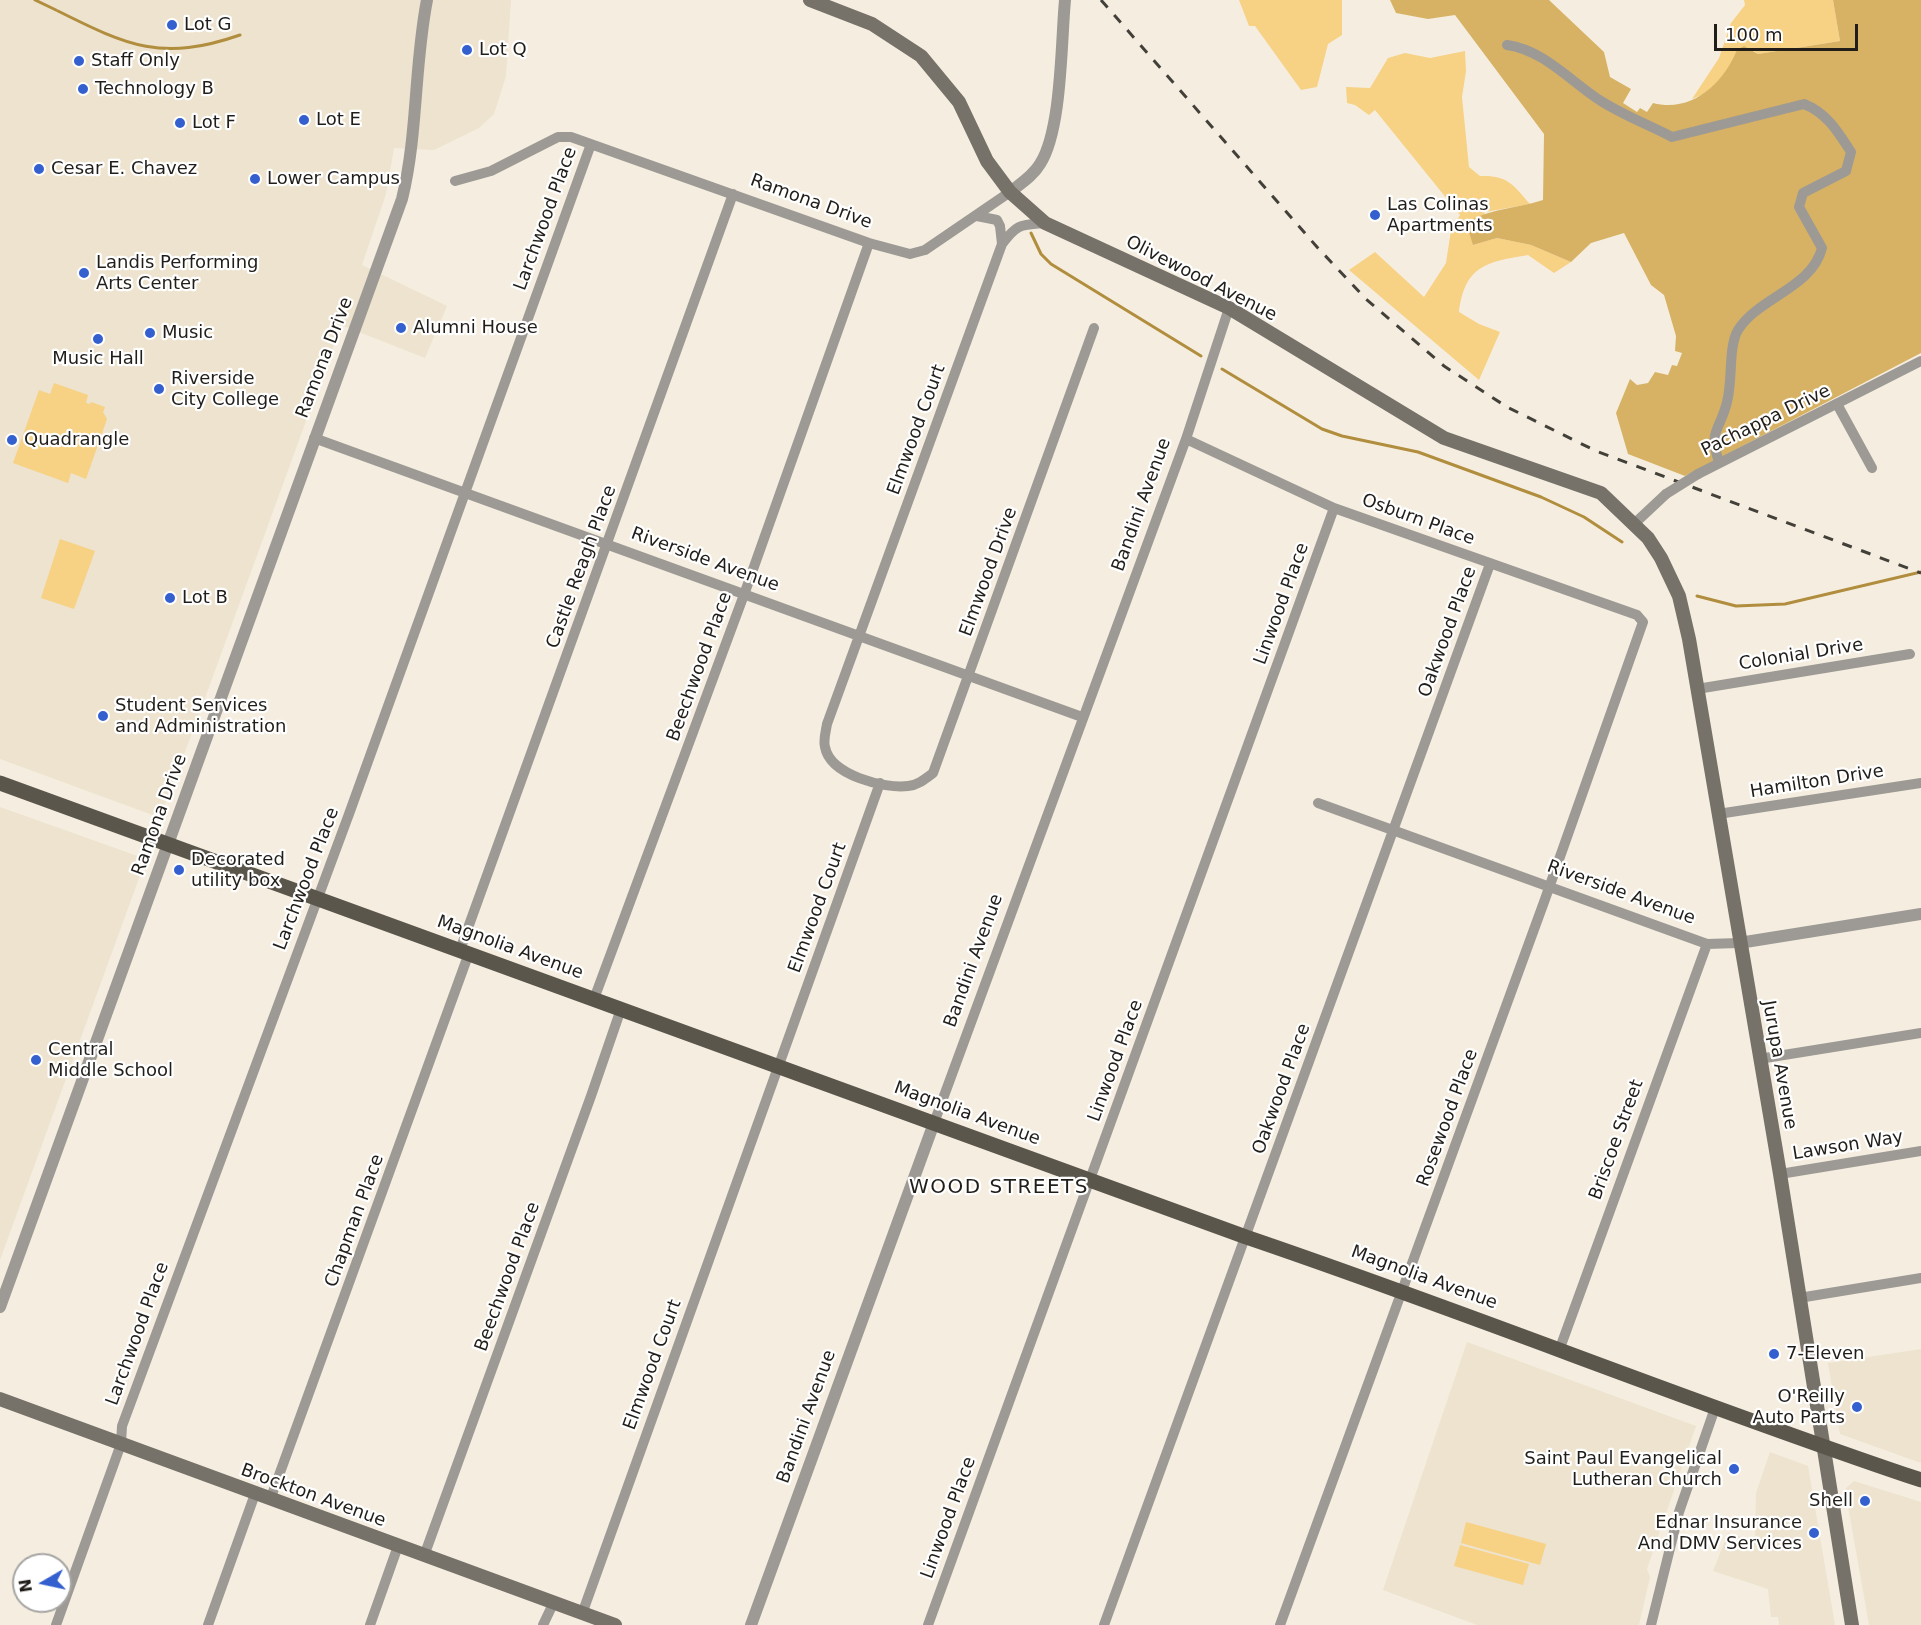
<!DOCTYPE html>
<style>
body{margin:0}
#map{position:relative;width:1921px;height:1625px;overflow:hidden;background:#f5eee0;font-family:"DejaVu Sans",sans-serif}
canvas{display:block}
.north{position:absolute;left:12px;top:1553px;width:60px;height:60px;box-sizing:border-box;background:#fff;border:2px solid #a6a5a3;border-radius:50%;rotate:261deg;font-size:16px;font-weight:700;line-height:24px;text-align:center;color:#211e1a}
.north::after{content:'';display:block;margin:auto;width:21px;height:27px;background:#335fcf;clip-path:polygon(50% 0,100% 100%,50% 72%,0 100%)}
.scale{position:absolute;left:1714px;top:24px;width:144px;height:27px;box-sizing:border-box;border:3px solid #211e1a;border-top:0;padding-left:8px;font-size:18px;line-height:21px;white-space:nowrap;color:#211e1a;-webkit-text-stroke:4px #fff;paint-order:stroke}
</style>
<div id="map">
<canvas width="1921" height="1625"></canvas>
<div class="north">N</div>
<div class="scale">100 m</div>
</div>
<script>
const g = document.querySelector('canvas').getContext('2d');
g.lineJoin = 'round';
function fillPath(path, color) { g.fillStyle = color; g.fill(path, 'evenodd'); }
function strokePath(path, color, width, dash) { g.strokeStyle = color; g.lineWidth = width; g.lineCap = dash ? 'butt' : 'round'; g.setLineDash(dash || []); g.stroke(path); }
function label(font, color, halo, rows, align = 'center') {
  g.font = font + ' "DejaVu Sans",sans-serif'; g.lineWidth = 4.5; g.setLineDash([]); g.textBaseline = 'middle'; g.strokeStyle = halo; g.fillStyle = color; for (const [text, x, y, turn = 0] of rows) {
    g.save(); g.translate(x, y); g.rotate((+turn || 0) * Math.PI / 180); g.textAlign = isNaN(turn) ? turn : align; if (halo) g.strokeText(text, 0, 0); g.fillText(text, 0, 0); g.restore();
  }
}
const built = new Path2D(`
 M0,0H511L506,76L494,114L479,128L434,150L394,148L386,194L362,265L447,306L425,358L341,325L197,720L161,815L158,817L0,759Z
 M0,807L146,859L0,1260Z
 M1467,1342L1696,1426L1647,1569L1650,1577L1639,1625H1477L1383,1590Z
 M1921,1349V1463L1840,1434L1828,1363Z
 M1770,1452L1808,1466L1835,1625H1779L1778,1617H1771L1768,1589L1713,1571L1728,1533L1755,1541L1756,1493Z
 M1854,1481L1921,1502V1625H1869L1845,1489Z`);
const green = new Path2D(`
 M1239,0H1342V35L1328,44L1317,87L1301,90L1255,26H1249Z
 M1744,0H1833L1840,41L1758,54L1750,48L1709,92L1692,99L1719,58L1731,23L1745,5Z
 M1465,51L1466,71L1462,97L1469,167L1480,176C1507,175 1513,184 1530,204L1485,212L1473,245L1497,238L1531,245L1571,262L1554,273L1528,255C1487,262 1465,265 1459,312L1479,324L1500,332L1479,380L1349,270L1375,252L1424,297L1446,263L1451,230L1460,215L1375,110L1369,115L1355,105L1347,103L1346,87L1370,88L1388,58L1405,53L1430,58Z
 M54,383L88,395L86,403L90,404L91,402L105,407L103,412L107,419L86,479L71,473L68,483L13,463L39,390L50,394Z
 M60,539L95,551L74,609L41,598Z
 M1466,1522L1546,1544L1540,1565L1500,1554L1505,1536L1500,1554L1461,1543Z
 M1460,1545L1529,1564L1523,1585L1454,1566Z`);
const forest = new Path2D(`
 M1390,0H1549L1604,52L1610,77L1631,89L1623,103L1637,112L1640,108L1647,112L1653,103C1692,113 1723,84 1737,50L1744,46L1758,54L1840,41L1833,0H1921V353L1685,476L1628,454L1616,413L1630,379L1637,385L1648,383L1655,372L1668,375L1672,365L1677,366L1682,353L1675,351L1676,336L1664,295L1651,285L1624,233L1591,243L1571,262L1531,245L1497,238L1473,245L1466,223C1491,208 1515,209 1543,200L1544,134L1455,15L1428,19L1396,13Z`);
const stream = new Path2D(`
 M35,0L56,10
 M58,11C128,46 162,62 240,35
 M1031,233L1041,254L1051,264L1201,356
 M1222,369L1322,429L1342,436L1418,452L1541,497L1584,517L1622,542
 M1697,596L1736,606L1785,604L1921,572`);
const minor = new Path2D(`
 M1507,45C1544,50 1571,82 1601,101C1623,115 1649,125 1672,137L1804,104C1827,113 1838,132 1851,152L1846,171L1803,193L1799,207L1822,248C1812,288 1759,297 1738,330C1728,347 1733,380 1727,402C1720,431 1708,430 1719,462
 M455,181L491,171L558,137H571L869,243L910,254L925,250L1010,192
 M977,216L997,220L1000,226L1002,244
 M1045,223C1020,225 1017,224 1002,244L827,724C826,731 823,740 825,747C830,775 884,789 908,786C918,785 925,779 933,773L1094,328
 M1837,404L1872,468
 M314,438L1082,717
 M1186,439L1334,508L1637,615L1643,622L1544,902L1280,1625
 M1698,474L1921,361
 M1634,524L1666,494
 M1697,689L1910,654
 M1318,803L1707,944L1739,943
 M1718,814L1921,783
 M460,950L733,194
 M594,999L745,592L869,243
 M1759,1059L1921,1033
 M934,1123L1186,439L1229,308
 M1780,1174L1921,1151
 M1799,1298L1921,1278
 M1560,1348L1707,944
 M270,1500L469,953
 M424,1556L591,1096L621,1009
 M582,1614L880,783
 M56,1625L121,1444L122,1426L349,814L591,144
 M208,1625L255,1494
 M370,1625L398,1546
 M543,1625L553,1604
 M928,1625L1334,508
 M1104,1625L1490,564
 M1651,1625L1679,1512L1715,1408`);
const tertiary = new Path2D(`
 M1010,192C1020,184 1033,176 1040,164C1062,130 1061,42 1065,0
 M1739,943L1921,914
 M0,1307L402,199C418,134 414,66 427,0
 M751,1625L934,1123`);
const secondary = new Path2D(`
 M810,0L872,24L921,56L959,102L987,161L1010,192L1045,223L1229,308L1444,438L1601,493L1648,538L1661,558L1679,596L1689,639L1780,1174L1852,1625
 M0,1399L615,1625`);
const primary = new Path2D(`
 M0,783L1246,1237C1473,1314 1694,1404 1921,1480`);
const rail = new Path2D(`
 M1101,0L1317,247L1366,299L1444,366L1507,407L1596,451L1921,573`);
const minorBridge = new Path2D(`
 M1666,494L1698,474`);
const markers = [
 [172,25,6,"#335fcf"],
 [467,50,6,"#335fcf"],
 [79,61,6,"#335fcf"],
 [83,89,6,"#335fcf"],
 [304,120,6,"#335fcf"],
 [180,123,6,"#335fcf"],
 [39,169,6,"#335fcf"],
 [255,179,6,"#335fcf"],
 [1375,215,6,"#335fcf"],
 [84,273,6,"#335fcf"],
 [401,328,6,"#335fcf"],
 [150,333,6,"#335fcf"],
 [98,339,6,"#335fcf"],
 [159,389,6,"#335fcf"],
 [12,440,6,"#335fcf"],
 [170,598,6,"#335fcf"],
 [103,716,6,"#335fcf"],
 [179,870,6,"#335fcf"],
 [36,1060,6,"#335fcf"],
 [1774,1354,6,"#335fcf"],
 [1857,1407,6,"#335fcf"],
 [1734,1469,6,"#335fcf"],
 [1865,1501,6,"#335fcf"],
 [1814,1533,6,"#335fcf"]
];
const poiNames = [
 ["Lot G",184,25],
 ["Lot Q",479,50],
 ["Staff Only",91,61],
 ["Technology B",95,89],
 ["Lot E",316,120],
 ["Lot F",192,123],
 ["Cesar E. Chavez",51,169],
 ["Lower Campus",267,179],
 ["Las Colinas",1387,205],
 ["Apartments",1387,226],
 ["Landis Performing",96,263],
 ["Arts Center",96,284],
 ["Alumni House",413,328],
 ["Music",162,333],
 ["Music Hall",98,359,"center"],
 ["Riverside",171,379],
 ["City College",171,400],
 ["Quadrangle",24,440],
 ["Lot B",182,598],
 ["Student Services",115,706],
 ["and Administration",115,727],
 ["Decorated",191,860],
 ["utility box",191,881],
 ["Central",48,1050],
 ["Middle School",48,1071],
 ["7-Eleven",1786,1354],
 ["O'Reilly",1845,1397,"right"],
 ["Auto Parts",1845,1418,"right"],
 ["Saint Paul Evangelical",1722,1459,"right"],
 ["Lutheran Church",1722,1480,"right"],
 ["Shell",1853,1501,"right"],
 ["Ednar Insurance",1802,1523,"right"],
 ["And DMV Services",1802,1544,"right"]
];
const streetNames = [
 ["Ramona Drive",811,202,20],
 ["Larchwood Place",546,219,-70],
 ["Olivewood Avenue",1201,279,27],
 ["Ramona Drive",325,358,-69],
 ["Pachappa Drive",1766,421,-26],
 ["Elmwood Court",917,430,-70],
 ["Bandini Avenue",1142,505,-70],
 ["Osburn Place",1418,520,20],
 ["Riverside Avenue",705,560,20],
 ["Castle Reagh Place",582,567,-70],
 ["Elmwood Drive",989,572,-70],
 ["Linwood Place",1282,604,-70],
 ["Oakwood Place",1448,632,-70],
 ["Colonial Drive",1801,655,-9],
 ["Beechwood Place",700,667,-70],
 ["Hamilton Drive",1817,782,-9],
 ["Ramona Drive",160,815,-70],
 ["Larchwood Place",307,879,-69],
 ["Riverside Avenue",1621,893,20],
 ["Elmwood Court",818,908,-70],
 ["Magnolia Avenue",510,948,20],
 ["Bandini Avenue",974,961,-70],
 ["Linwood Place",1116,1061,-70],
 ["Jurupa Avenue",1779,1065,80],
 ["Oakwood Place",1282,1089,-70],
 ["Magnolia Avenue",967,1114,20],
 ["Rosewood Place",1448,1118,-70],
 ["Briscoe Street",1617,1140,-70],
 ["Lawson Way",1848,1146,-9],
 ["Chapman Place",355,1221,-70],
 ["Beechwood Place",508,1277,-70],
 ["Magnolia Avenue",1424,1278,20],
 ["Larchwood Place",138,1334,-70],
 ["Elmwood Court",653,1365,-70],
 ["Bandini Avenue",807,1417,-70],
 ["Brockton Avenue",313,1496,20],
 ["Linwood Place",949,1518,-70]
];
const neighbourhoodNames = [
 ["WOOD STREETS",999,1188]
];
fillPath(built, '#ede3ce');
fillPath(green, '#f7d184');
fillPath(forest, '#d7b264');
strokePath(stream, '#b18d3e', 3);
strokePath(minor, '#9d9a95', 10);
strokePath(tertiary, '#9d9a95', 12);
strokePath(secondary, '#76726a', 14);
strokePath(primary, '#5b564c', 15);
strokePath(rail, '#43403a', 3, [10, 10]);
strokePath(minorBridge, '#9d9a95', 10);
for (const [x, y, r, color] of markers) { const dot = new Path2D(); dot.arc(x, y, r, 0, 2 * Math.PI); g.fillStyle = color; g.fill(dot); strokePath(dot, '#fff', 2); }
label('18px', '#211e1a', '#fff', poiNames, 'left');
label('18px', '#211e1a', '#fff', streetNames);
g.letterSpacing = '1.5px';
label('20px', '#211e1a', '#fff', neighbourhoodNames);
g.letterSpacing = '0px';
</script>
